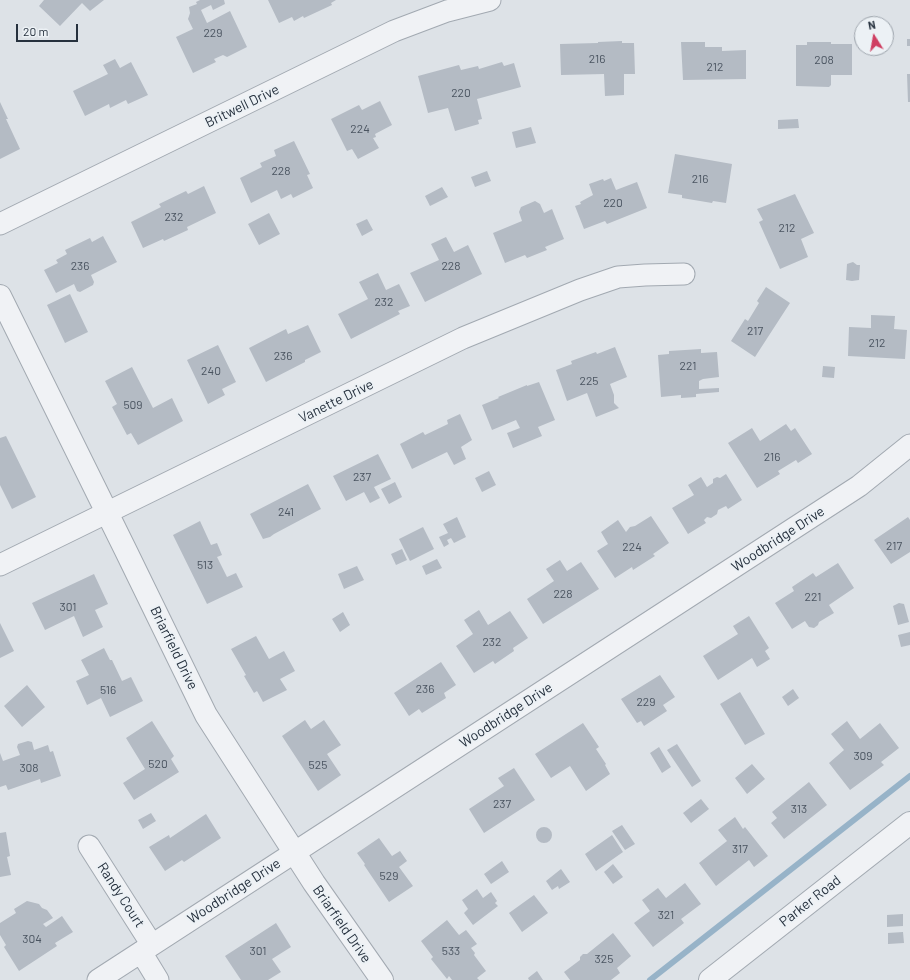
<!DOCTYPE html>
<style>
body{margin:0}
#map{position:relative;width:910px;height:980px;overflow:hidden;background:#dde2e7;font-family:Barlow,sans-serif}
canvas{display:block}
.north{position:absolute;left:854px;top:16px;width:40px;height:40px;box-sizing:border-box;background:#ecf1f5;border:1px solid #9da4ac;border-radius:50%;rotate:349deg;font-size:11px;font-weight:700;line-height:16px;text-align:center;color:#26313e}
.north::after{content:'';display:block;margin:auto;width:14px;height:18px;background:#cf3f62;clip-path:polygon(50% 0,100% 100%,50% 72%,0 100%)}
.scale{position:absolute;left:16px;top:24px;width:62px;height:18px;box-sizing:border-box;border:2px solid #26313e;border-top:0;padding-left:5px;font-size:12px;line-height:14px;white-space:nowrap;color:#26313e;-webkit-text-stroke:3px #ecf1f5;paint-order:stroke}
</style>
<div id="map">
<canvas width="910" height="980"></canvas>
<div class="north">N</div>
<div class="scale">20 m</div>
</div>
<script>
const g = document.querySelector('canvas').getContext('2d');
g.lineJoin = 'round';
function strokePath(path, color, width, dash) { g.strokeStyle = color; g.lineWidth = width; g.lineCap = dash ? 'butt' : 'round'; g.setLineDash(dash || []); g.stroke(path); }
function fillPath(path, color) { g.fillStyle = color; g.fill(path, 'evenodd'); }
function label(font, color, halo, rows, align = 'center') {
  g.font = font + ' Barlow,sans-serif'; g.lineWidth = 4; g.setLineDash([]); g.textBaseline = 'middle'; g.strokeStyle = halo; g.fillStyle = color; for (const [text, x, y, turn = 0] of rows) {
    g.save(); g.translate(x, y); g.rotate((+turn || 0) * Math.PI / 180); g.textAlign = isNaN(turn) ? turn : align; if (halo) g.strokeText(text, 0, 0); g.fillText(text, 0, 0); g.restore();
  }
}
const stream = new Path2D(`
 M650,980L910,776`);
const building = new Path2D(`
 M44,0H104L90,11L82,3L60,26L39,6Z
 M200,0H224L225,4L213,10L211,5L201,10L207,23L230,11L247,47L227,57L223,55L214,59L216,62L193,73L176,37L193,29L188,19L190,13L189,7L197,4L196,2Z
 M268,0H336L331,3L332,5L304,18L303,16L294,21L292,17L279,23Z
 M907,39H910V46H907Z
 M622,41V43H634L635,74H624V95L605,96L604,74L561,75L560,44L598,43V42Z
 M681,42H705V47H722V51L746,50V79L683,80Z
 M807,42H831V44H852V75H831V85L829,87L796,86V45H807Z
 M115,59L120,68L131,62L148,95L128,104L126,100L110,108L109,104L85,116L73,91L108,74L103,65Z
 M502,62L504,66L514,63L521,87L477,99L482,119L478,120L479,124L455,131L448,108L428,113L418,76L459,65L461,70L478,66L479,69Z
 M907,74H910V102H908Z
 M380,101L392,125L375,134L376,137L373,138L379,148L358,159L352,149L347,151L331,119L359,105L362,110Z
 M0,102L8,119H6L20,149L0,159Z
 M798,119L799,128L778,129V120Z
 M531,127L536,143L516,148L512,132Z
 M294,141L310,174L307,175L313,188L293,198L291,194L281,199L277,190L251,203L240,178L262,167L260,163L276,156L274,150Z
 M675,154L732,164L726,203L713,201L712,203L682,198V195L668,193Z
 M487,171L491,181L475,187L471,177Z
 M611,178L616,190L637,182L647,208L607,224L605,221L584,229L575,206L581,204L580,202L593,195L589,184L603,179L604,181Z
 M204,186L216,213L187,227L188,230L164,241L163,239L143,248L131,222L161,207L159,204L186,191L188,194Z
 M442,187L448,197L430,206L425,196Z
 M795,194L814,233L801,239L808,257L780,269L759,222L763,220L757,209Z
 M535,201L540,204L544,213L552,209L564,239L545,247L547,250L527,258L525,255L505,263L493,233L522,221L519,212L521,207Z
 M269,213L280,234L259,245L248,224Z
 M367,219L373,230L362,236L356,224Z
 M103,236L117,262L91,275L94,282L93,285L80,292L77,291L74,284L56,293L44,270L58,263L56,260L67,254L65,250L90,238L92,242Z
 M446,237L454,252L468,245L482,274L425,302L410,273L439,260L431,244Z
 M853,262L857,265H860L859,280L852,281L846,280L847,264Z
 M378,273L386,290L399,284L410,306L398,311L400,314L351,339L338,314L368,299L359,282Z
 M766,287L790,303L755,357L731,341L745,319L748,321L759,303L757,301Z
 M70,294L88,332L65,343L47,305Z
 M871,315L895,316L894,329L907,330L905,359L848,356L849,327L871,328Z
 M308,325L321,352L305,360V362L266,382L249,348L286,329L288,334Z
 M218,345L236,382L222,389L225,395L208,404L187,360Z
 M615,347L627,377L610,384L614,395V403L619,408L596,417L587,393L567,401L556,370L572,364L571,361L596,352L597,354Z
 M701,349V353L717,352L719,377L703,379L699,381V389L719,388V392L696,394V397L681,398V395L661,397L658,355L669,354V351Z
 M823,366L835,367L834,378L822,377Z
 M132,367L153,408L172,398L183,421L138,445L131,433L127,435L112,407L117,404L105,381Z
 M539,382L555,420L538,427L542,436L513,448L507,433L520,428L516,420L492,430L482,405L499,398L498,397L527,385V386Z
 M460,414L472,440L461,447L466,459L454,465L447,452L412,469L400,444L423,432L425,435L448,424L447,420Z
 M786,424L791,431L795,428L812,454L798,463L796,460L778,471L780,474L757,488L728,443L752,428L760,441Z
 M6,436L36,497L12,509L0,485V438Z
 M378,454L391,479L374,487L380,498L370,503L364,492L346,501L333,476Z
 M489,471L496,485L482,492L475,478Z
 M726,474L742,500L728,509L726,506L718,510L717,514L711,518L707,517L704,520L706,523L688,534L672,508L694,495L688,485L701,477L707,487L713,483V479L717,477L720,478Z
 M395,482L402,497L389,504L381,489Z
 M308,484L321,509L274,534L270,537L263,539L250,514Z
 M651,516L669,543L653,554L655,556L633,570L632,567L615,578L597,551L608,544L601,532L618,520L626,532L630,527L635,526Z
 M457,517L466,537L454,543L451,538L447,540L449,544L444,547L439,537L448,533L443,524Z
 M908,517L910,520V552L891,564L874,540Z
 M200,521L211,545L217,543L222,555L217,557L227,577L236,573L243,587L207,604L173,535Z
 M423,527L434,549L410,561L399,539Z
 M402,549L407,560L396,565L391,554Z
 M437,559L442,568L426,575L422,566Z
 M560,560L567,571L581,562L599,589L543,624L527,599L554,581L546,569Z
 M838,563L854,588L829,605L834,613L819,622L818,625L814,628L809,627L805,621L792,629L775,603L794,591L792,587L813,573L816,577Z
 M357,566L364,580L344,589L338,574Z
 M94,574L108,604L95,610L103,627L83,637L74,616L45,630L32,603Z
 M899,603L904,604L909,622L898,625L893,606Z
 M479,610L488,625L510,611L528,638L513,648L514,651L495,664L493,661L474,673L456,646L473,634L464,620Z
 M343,612L350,625L340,632L332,619Z
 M749,616L769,648L765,651L770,659L757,667L752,658L718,680L703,656L738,634L733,626Z
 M0,623L14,651L0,658Z
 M910,632V645L901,647L898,635Z
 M256,636L269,659L284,651L295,671L280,679L287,690L263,702L257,691L254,693L244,676L246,675L231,649Z
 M104,648L110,660H112L122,681L131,677L143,701L110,717L101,698L87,705L76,681L89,675L81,660Z
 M441,662L456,685L444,693L446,698L422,713L419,709L409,716L394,693Z
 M660,675L675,697L663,705L667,711L644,726L641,721L637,723L621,699Z
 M27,685L45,707L22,727L4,706Z
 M793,689L799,698L788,706L782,697Z
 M740,692L765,734L745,745L720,704Z
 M305,720L311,729L324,720L341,745L327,754L341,775L318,791L282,736Z
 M152,721L174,756L171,759L179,772L134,800L123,783L145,769L126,738Z
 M847,721L860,739L880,723L899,748L881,762L884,765L850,790L829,763L844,750L831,734Z
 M583,723L599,747L596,749L606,764L605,765L610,774L586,791L570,766L551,778L535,754Z
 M28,741L32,742L34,750L48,745L50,752L53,751L61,776L41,783L40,779L8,790L6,785L0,787V753L3,761L20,755L17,747L18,744Z
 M677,744L701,781L692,787L667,750Z
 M659,747L671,767L662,773L650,753Z
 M752,764L765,779L747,794L735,778Z
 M514,768L535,800L484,833L469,809L504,786L498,778Z
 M809,782L827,805L784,839L771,823L777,818L772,812Z
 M701,799L709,809L691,823L683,813Z
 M151,813L156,821L143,829L138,820Z
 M206,814L221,838L184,862L182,860L165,871L149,847L169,835L170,838Z
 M735,817L743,829L745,827L768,856L754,867L749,860L716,886L699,863L727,841L718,830Z
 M622,825L635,844L625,850L612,831Z
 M536 835a8 8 0 1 1 16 0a8 8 0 1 1-16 0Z
 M6,832L10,856L7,857L11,875L0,877V833Z
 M612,835L623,852L596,871L585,854Z
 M379,838L392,856L400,851L407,861L399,867L413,886L389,902L364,865L365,864L357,853Z
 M502,861L509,872L491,884L484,874Z
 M613,864L623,877L613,884L604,872Z
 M561,869L570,882L559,889L558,886L552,890L546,881Z
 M685,883L701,904L681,919L684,923L653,947L634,923L650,911L642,900L658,888L666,898Z
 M477,889L483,898L491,892L497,901L495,903L498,906L473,925L464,913L468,909L462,900Z
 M534,895L548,913L522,932L509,913Z
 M27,901L39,904L42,908L47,910L53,918L43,924L46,927L62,916L73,932L55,943L57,946L19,971L4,947L6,945L0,935V923L16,913L14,909Z
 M903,914V926L887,927V915Z
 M447,920L459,935L466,930L477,944L471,948L475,953L474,955L486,971L477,978L479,980H452L449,976L447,979L431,959L433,957L421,941Z
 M276,923L291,947L272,959L281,972L268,980H241L225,956Z
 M903,932L904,943L888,944V933Z
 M613,933L631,956L617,968L620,973L611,980H570L564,972L580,960V957L583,954H587Z
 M537,971L543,980H529L528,978Z`);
const minor = new Path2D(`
 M0,224L394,31L447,11L490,0
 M0,565L463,338L580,290L618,277L645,275L684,274
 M89,846L152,945
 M141,952L158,980
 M98,980L859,486L910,445`);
const tertiary = new Path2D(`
 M0,296L125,549L206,715L314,883L382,980
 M710,980L910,823`);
const numberNames = [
 ["229",213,33],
 ["216",597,59],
 ["208",824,60],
 ["212",715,67],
 ["220",461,93],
 ["224",360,129],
 ["228",281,171],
 ["216",700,179],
 ["220",613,203],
 ["232",174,217],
 ["212",787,228],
 ["236",80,266],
 ["228",451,266],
 ["232",384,302],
 ["217",755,331],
 ["212",877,343],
 ["236",283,356],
 ["221",688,366],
 ["240",211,371],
 ["225",589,381],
 ["509",133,405],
 ["216",772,457],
 ["237",362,477],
 ["241",286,512],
 ["217",894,546],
 ["224",632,547],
 ["513",205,565],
 ["228",563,594],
 ["221",813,597],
 ["301",68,607],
 ["232",492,642],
 ["236",425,689],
 ["516",108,690],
 ["229",646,702],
 ["309",863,756],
 ["520",158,764],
 ["525",318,765],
 ["308",29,768],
 ["237",502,804],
 ["313",799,809],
 ["317",740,849],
 ["529",389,876],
 ["321",666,915],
 ["304",32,939],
 ["301",258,951],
 ["533",451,951],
 ["325",604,959]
];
const streetNames = [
 ["Britwell Drive",242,106,-26],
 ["Vanette Drive",336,401,-26],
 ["Woodbridge Drive",778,539,-33],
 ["Briarfield Drive",174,648,64],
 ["Woodbridge Drive",506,715,-33],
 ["Woodbridge Drive",234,891,-33],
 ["Randy Court",121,895,57],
 ["Parker Road",810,901,-38],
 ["Briarfield Drive",342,924,55]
];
strokePath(stream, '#97b3c8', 6);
fillPath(building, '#b4bbc4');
strokePath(minor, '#a2a9b1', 23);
strokePath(tertiary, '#a2a9b1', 24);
strokePath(minor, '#f0f2f5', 21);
strokePath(tertiary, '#f0f2f5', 22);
label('12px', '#4a5460', null, numberNames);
label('14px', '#26313e', '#ecf1f5', streetNames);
</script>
